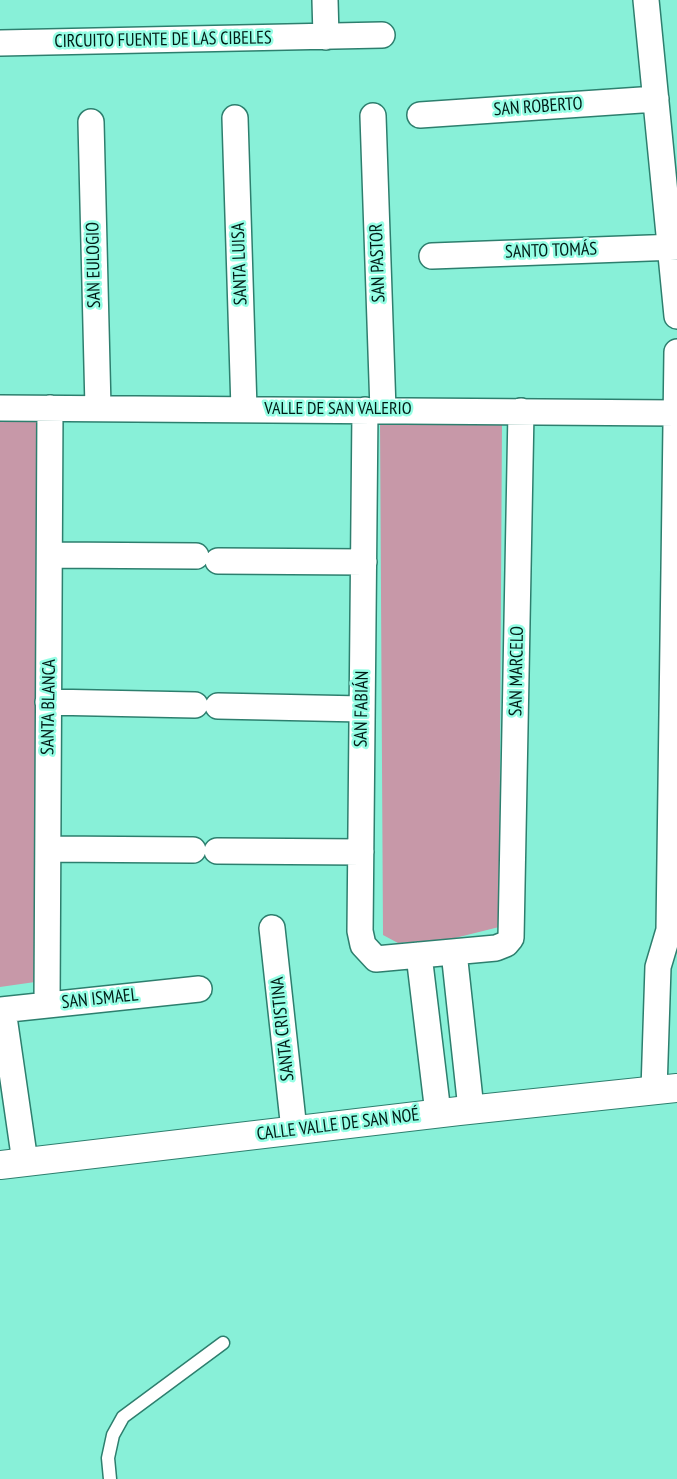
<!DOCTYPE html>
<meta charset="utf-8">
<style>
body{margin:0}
canvas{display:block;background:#88f0d8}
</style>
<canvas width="677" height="1479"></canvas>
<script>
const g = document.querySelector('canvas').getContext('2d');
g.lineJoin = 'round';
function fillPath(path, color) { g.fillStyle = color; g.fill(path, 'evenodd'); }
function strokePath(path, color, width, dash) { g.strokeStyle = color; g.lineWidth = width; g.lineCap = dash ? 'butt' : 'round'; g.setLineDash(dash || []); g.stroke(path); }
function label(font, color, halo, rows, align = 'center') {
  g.font = font + ' "PT Sans Narrow",sans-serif'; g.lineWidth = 5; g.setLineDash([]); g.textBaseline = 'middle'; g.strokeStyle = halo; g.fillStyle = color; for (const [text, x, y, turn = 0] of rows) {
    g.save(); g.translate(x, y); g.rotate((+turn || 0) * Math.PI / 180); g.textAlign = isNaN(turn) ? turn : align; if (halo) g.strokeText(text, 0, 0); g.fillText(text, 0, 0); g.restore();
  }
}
const green = new Path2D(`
 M0,419H39L35,982L0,987Z
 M502,422L499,927L451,939L398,943L383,935L380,423Z`);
const lane = new Path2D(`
 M110,1479L108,1458L113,1435L123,1417L223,1343`);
const street = new Path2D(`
 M325,0L326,37
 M646,0L677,316
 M0,43L382,35
 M420,115L656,99
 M373,116L383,410
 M235,118L244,409
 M91,122L98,408
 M432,256L677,247
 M0,408L676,413
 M365,410L360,931L363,945L376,959L496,948L506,944L511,938L521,411
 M51,555L196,556
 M218,561L364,562
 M48,702L195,705
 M218,706L362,709
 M48,849L193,850
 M217,851L361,852
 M272,928L294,1130
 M454,952L471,1109
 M419,955L438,1113
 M47,1005L50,408
 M0,1010L199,989
 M3,1010L25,1162
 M654,1090L658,967L669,930L677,352`);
const secondary = new Path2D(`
 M0,1165L459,1111L677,1088`);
const streetNames = [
 ["CIRCUITO FUENTE DE LAS CIBELES",163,40,-1],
 ["SAN ROBERTO",538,107,-4],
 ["SANTO TOMÁS",551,251,-2],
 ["SAN PASTOR",378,263,-92],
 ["SANTA LUISA",240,264,-92],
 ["SAN EULOGIO",94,265,-91],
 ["VALLE DE SAN VALERIO",338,409],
 ["SAN MARCELO",517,671,-89],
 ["SANTA BLANCA",49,707,-89],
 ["SAN FABIÁN",362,709,-89],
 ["SAN ISMAEL",100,999,-6],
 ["SANTA CRISTINA",283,1029,-96],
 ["CALLE VALLE DE SAN NOÉ",338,1125,-7]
];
fillPath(green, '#c798a8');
strokePath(lane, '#2d7f6e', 15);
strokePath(street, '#2d7f6e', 28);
strokePath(secondary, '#2d7f6e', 30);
strokePath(lane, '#fff', 12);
strokePath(street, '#fff', 25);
strokePath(secondary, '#fff', 28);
label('18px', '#001c16', '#96fee5', streetNames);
</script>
